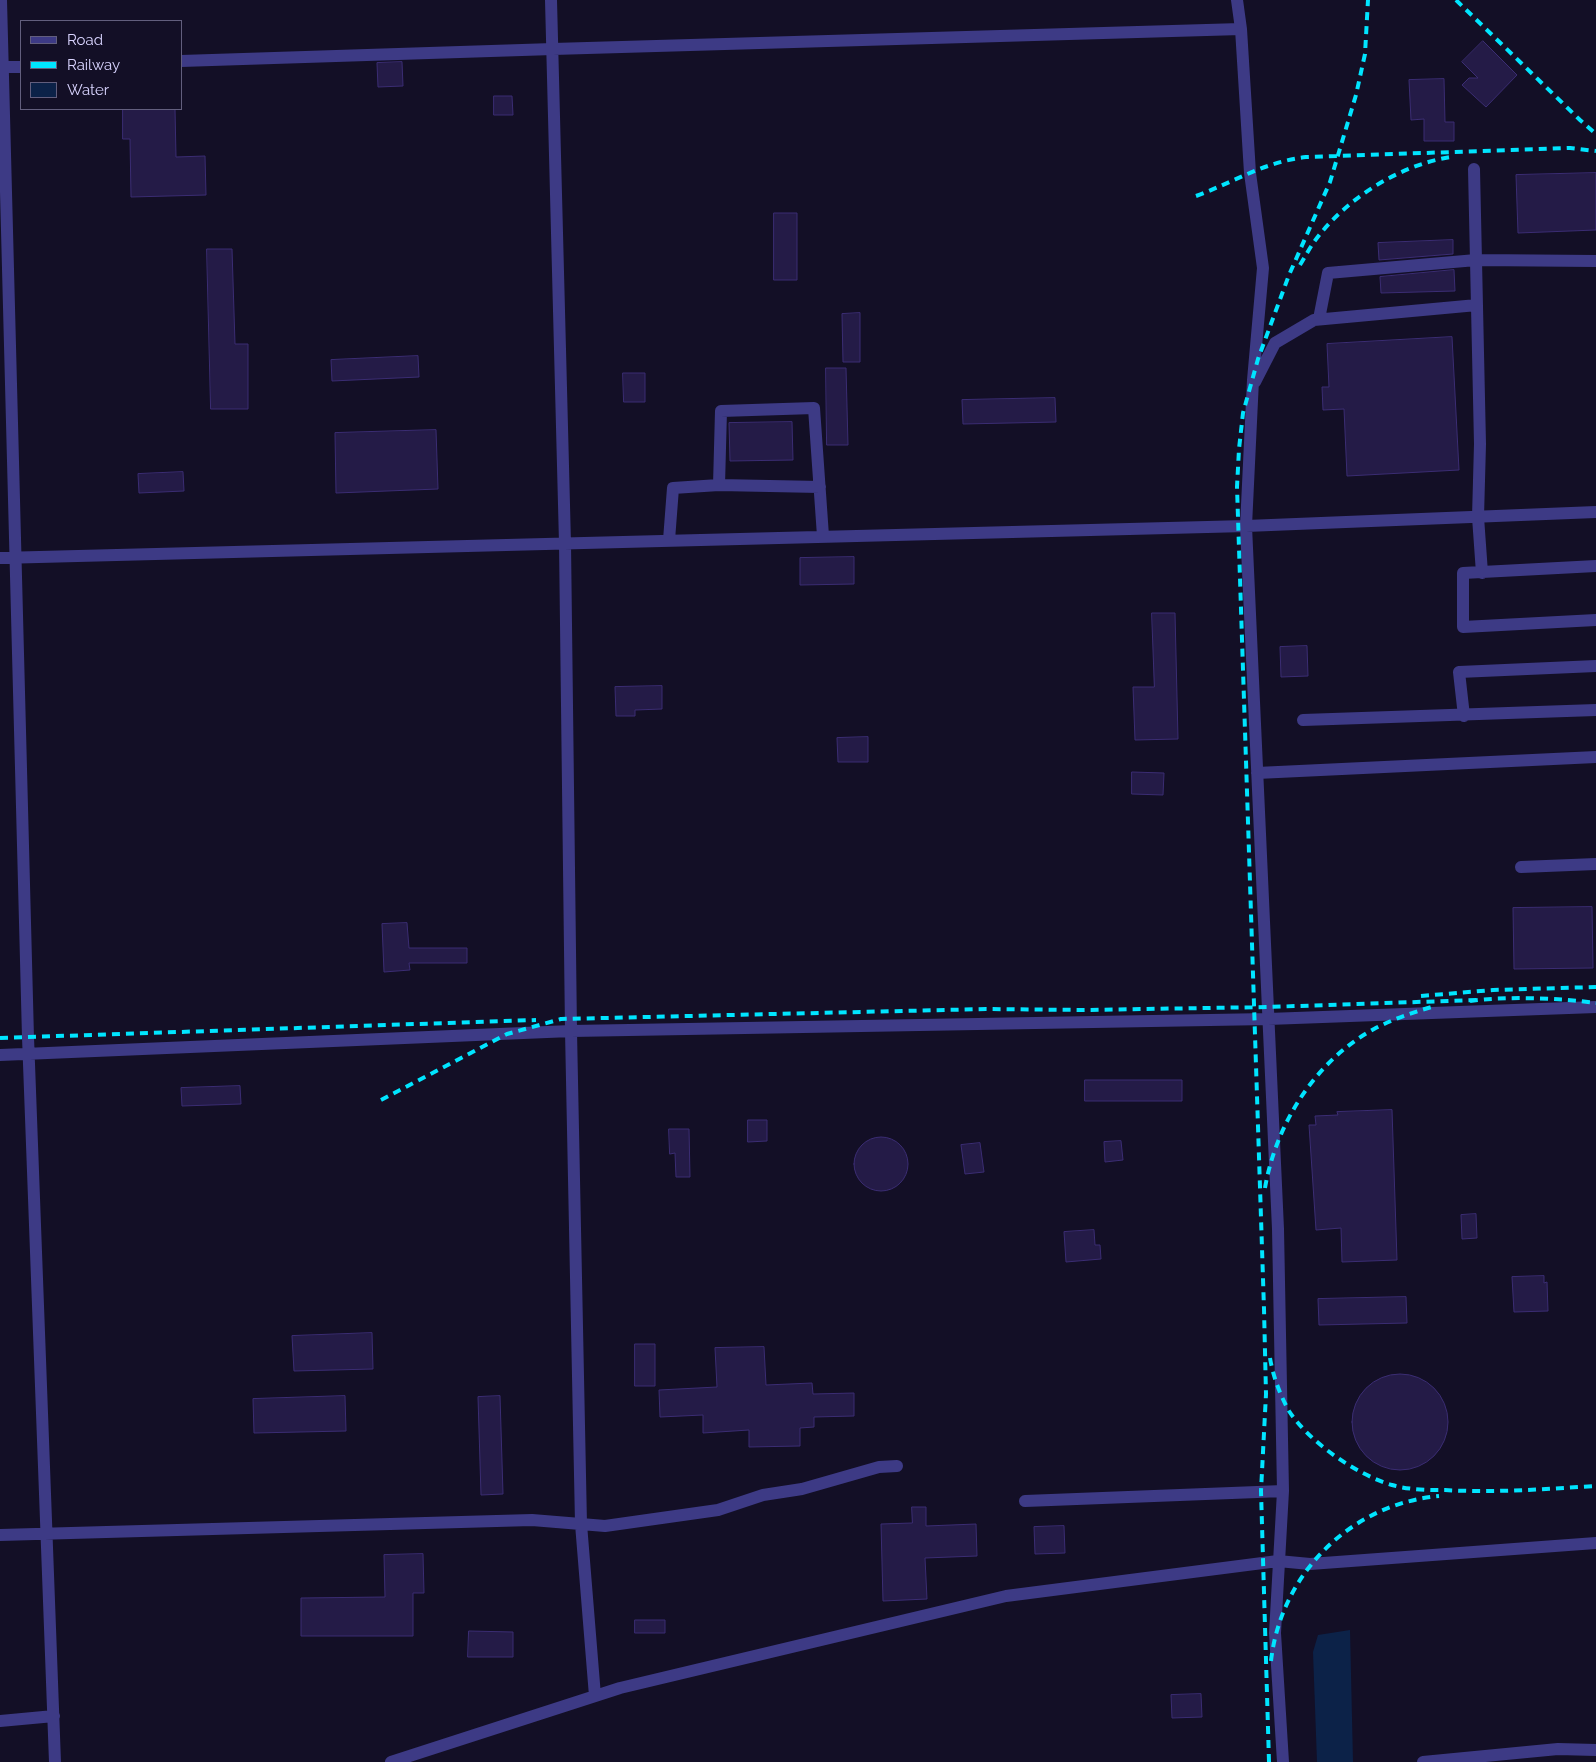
<!DOCTYPE html>
<style>
body{margin:0}
#map{position:relative;width:1596px;height:1762px;overflow:hidden;background:#130f26;font-family:Raleway,sans-serif}
canvas{display:block}
.legend{position:absolute;left:20px;top:20px;width:162px;height:90px;box-sizing:border-box;background:#130f26;border:1px solid #625e7d;margin:0;padding:6px 9px;list-style:none;font-size:15px;color:#d9d4ff}
.legend li{display:flex;align-items:center;gap:10px;height:25px}
.legend b{width:25px;border:1px solid #625e7d}
</style>
<div id="map">
<canvas width="1596" height="1762"></canvas>
<ul class="legend">
<li><b style="height:6px;background:#3d3a85"></b>Road</li>
<li><b style="height:6px;background:#00e5ff"></b>Railway</li>
<li><b style="height:14px;background:#0c2248"></b>Water</li>
</ul>
</div>
<script>
const g = document.querySelector('canvas').getContext('2d');
g.lineJoin = 'round';
function fillPath(path, color) { g.fillStyle = color; g.fill(path, 'evenodd'); }
function strokePath(path, color, width, dash) { g.strokeStyle = color; g.lineWidth = width; g.lineCap = dash ? 'butt' : 'round'; g.setLineDash(dash || []); g.stroke(path); }
const water = new Path2D(`
 M1350,1630L1353,1762H1317L1313,1652L1318,1635Z`);
const building = new Path2D(`
 M1483,41L1517,75L1486,107L1462,85L1469,78H1478L1462,62Z
 M402,62L403,86L378,87L377,63Z
 M1444,79L1445,122H1454V141H1424V119L1411,120L1409,80Z
 M494,96H512L513,115H494Z
 M123,109H175L176,157L205,156L206,195L131,197L130,139H123Z
 M1596,173V230L1518,233L1516,175Z
 M774,213H797V280H774Z
 M1453,240V254L1379,260L1378,243Z
 M207,249H232L235,344H248V409H211Z
 M1454,270L1455,291L1381,293L1380,277Z
 M860,313V362H843L842,314Z
 M1452,337L1459,470L1347,476L1344,409L1323,410L1322,387H1329L1327,344Z
 M418,356L419,377L332,381L331,360Z
 M826,368H846L848,445H827Z
 M623,373H645V402H624Z
 M1055,398L1056,422L963,424L962,400Z
 M792,422L793,460L730,461L729,423Z
 M436,430L438,489L336,493L335,433Z
 M183,472L184,491L139,493L138,474Z
 M854,557V584L800,585V558Z
 M1152,613H1175L1178,739L1135,740L1133,687H1154Z
 M1307,646L1308,676L1281,677L1280,647Z
 M662,686V709L635,710V716H616L615,687Z
 M868,737V762H838L837,738Z
 M1132,772L1164,773L1163,795L1132,794Z
 M1592,907L1593,968L1514,969L1513,908Z
 M407,923L409,948H467V963H409L410,970L384,972L382,924Z
 M1085,1080H1182V1101H1085Z
 M240,1086L241,1104L182,1106L181,1088Z
 M1392,1110L1397,1260L1342,1262L1341,1228L1316,1230L1309,1125H1316L1315,1116L1338,1115L1337,1112Z
 M748,1120H767V1141L748,1142Z
 M669,1129H689L690,1177H676L675,1153L670,1154Z
 M854 1164a27 27 0 1 1 54 0a27 27 0 1 1-54 0Z
 M1121,1141L1123,1160L1105,1162L1104,1142Z
 M980,1143L984,1172L965,1174L961,1145Z
 M1476,1214L1477,1238L1462,1239L1461,1215Z
 M1094,1230L1095,1245H1100L1101,1259L1066,1262L1064,1232Z
 M1544,1276V1283L1547,1282L1548,1311L1514,1312L1512,1277Z
 M1406,1297L1407,1323L1319,1325L1318,1299Z
 M372,1333L373,1369L294,1371L292,1336Z
 M635,1344H655V1386H635Z
 M764,1347L766,1385L812,1383L813,1394L854,1393V1416L814,1417V1427L800,1428V1446L749,1447V1430L703,1433V1415L660,1417L659,1390L717,1387L715,1348Z
 M1352 1422a48 48 0 1 1 96 0a48 48 0 1 1-96 0Z
 M345,1396L346,1431L254,1433L253,1399Z
 M500,1396L503,1494L481,1495L478,1397Z
 M912,1507H926V1526L976,1524L977,1556L925,1558L927,1599L883,1601L881,1524L912,1523Z
 M1064,1526L1065,1553L1035,1554L1034,1527Z
 M423,1554L424,1593H413V1636H301V1598L385,1597L384,1555Z
 M635,1620H665V1633H635Z
 M469,1631L513,1632V1657H468Z
 M1201,1694L1202,1717L1172,1718L1171,1695Z`);
const minor = new Path2D(`
 M1,0L28,1037L55,1762
 M551,0L565,543L571,1031L581,1524L595,1696
 M1237,0L1241,29L1250,173L1263,268L1253,380L1246,526L1278,1229L1283,1491L1275,1633L1283,1762
 M181,61L553,49L1241,29
 M0,67H21
 M1474,169L1480,444L1478,517L1482,573
 M1319,319L1328,273L1476,260L1596,261
 M1255,382L1275,343L1314,320L1477,305
 M719,485L721,411L814,408L823,536
 M669,540L673,488L719,485L820,487
 M0,558L1246,526L1596,512
 M1596,566L1463,573V627L1596,620
 M1464,716L1459,672L1596,666
 M1303,720L1596,710
 M1257,773L1596,757
 M1521,867L1596,864
 M0,1055L571,1031L1268,1019L1596,1007
 M1025,1501L1283,1491
 M0,1535L532,1520L605,1526L718,1510L763,1495L802,1489L879,1467L897,1466
 M0,1721L54,1716
 M391,1762L620,1688L1006,1596L1278,1561L1310,1564L1596,1543
 M1423,1762L1558,1749L1596,1750`);
const rail = new Path2D(`
 M1456,0L1580,120L1596,134
 M1196,196C1234,182 1264,162 1306,157L1570,148L1596,151
 M1300,265C1305,257 1309,249 1314,242C1345,199 1399,165 1451,157
 M1421,996L1493,990L1596,987
 M1470,1001C1506,996 1560,998 1596,1003
 M0,1038L536,1020
 M381,1100L507,1034L561,1019L986,1009L1084,1010L1268,1007L1476,1000
 M1265,1188C1276,1124 1315,1061 1374,1029C1393,1019 1414,1012 1435,1006
 M1270,1358C1273,1376 1280,1395 1289,1411C1309,1442 1357,1475 1392,1485C1409,1490 1428,1490 1445,1490C1495,1493 1545,1489 1596,1486
 M1271,1661C1281,1573 1351,1504 1439,1496
 M1269,1762L1261,1491L1266,1394L1264,1309L1237,487L1239,449L1243,413L1258,359L1289,275L1330,182L1356,95L1365,54L1368,0`);
fillPath(water, '#0c2248');
fillPath(building, '#241b47');
strokePath(building, '#3b2d73', 1);
strokePath(minor, '#3d3a85', 12);
strokePath(rail, '#00e5ff', 4, [8, 6]);
</script>
